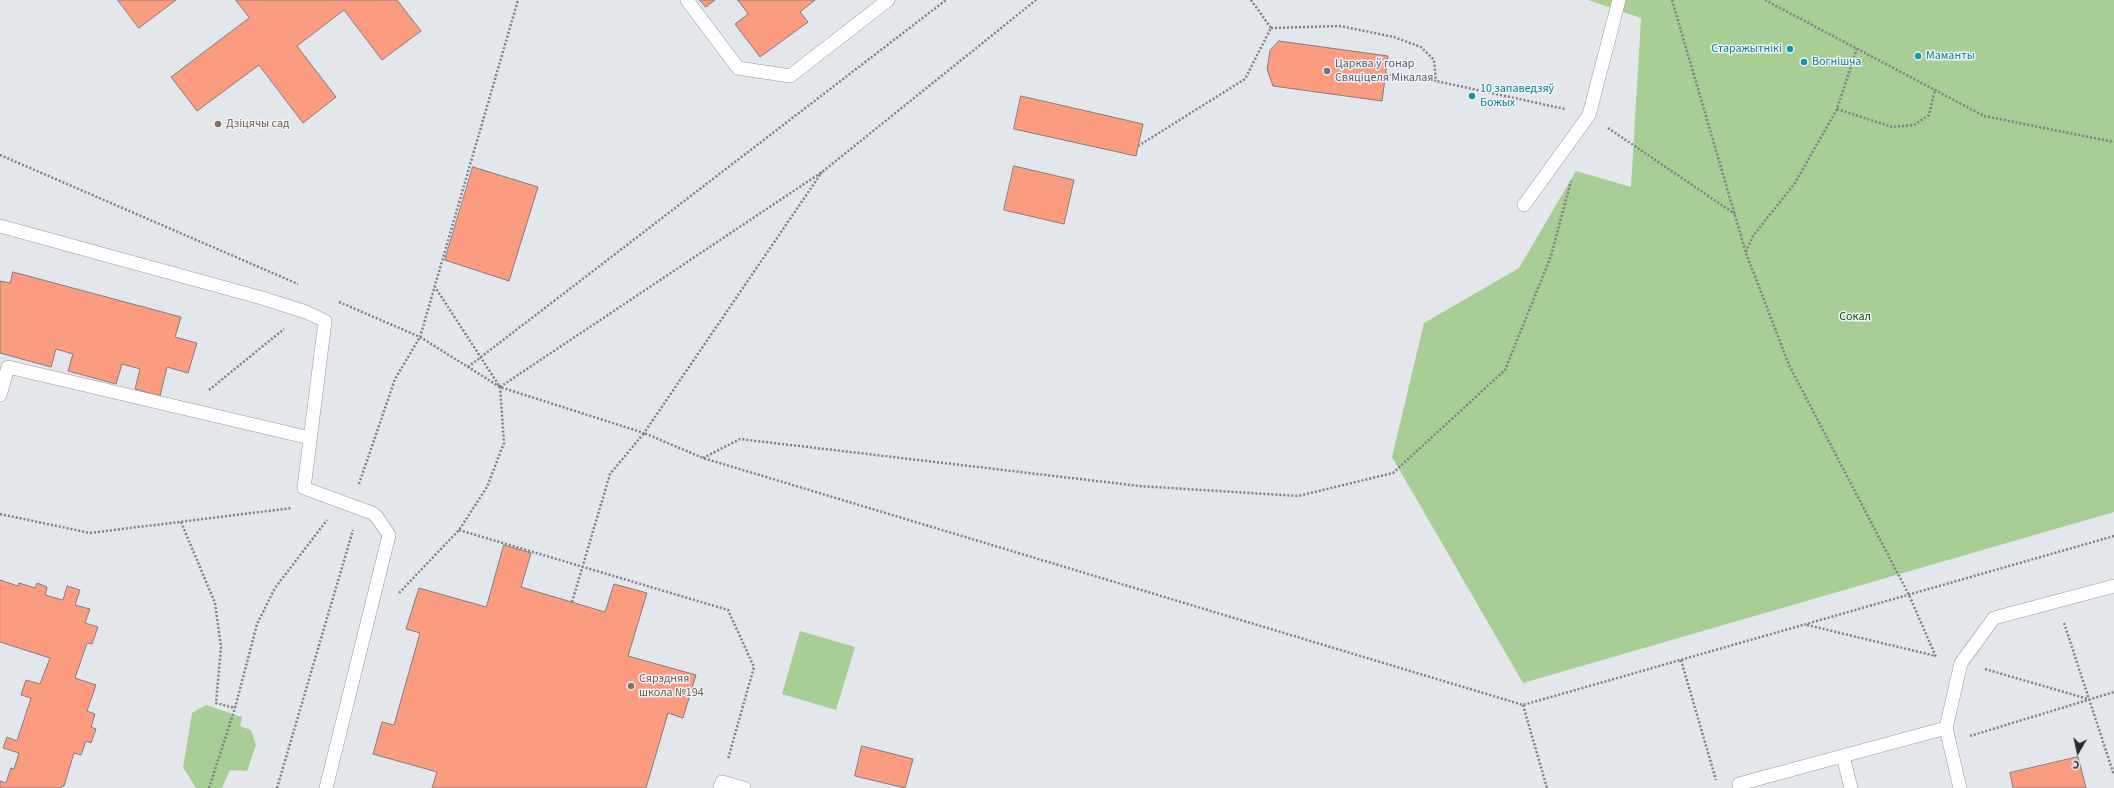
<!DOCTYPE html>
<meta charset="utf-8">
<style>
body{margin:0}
#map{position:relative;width:2114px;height:788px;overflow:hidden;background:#e3e7ec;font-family:"Source Sans 3",sans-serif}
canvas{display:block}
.north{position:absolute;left:2058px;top:732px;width:40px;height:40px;-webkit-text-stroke:3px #f0f4f9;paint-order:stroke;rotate:189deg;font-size:11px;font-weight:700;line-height:16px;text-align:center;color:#282a2c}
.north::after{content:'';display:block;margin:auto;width:14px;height:18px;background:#282a2c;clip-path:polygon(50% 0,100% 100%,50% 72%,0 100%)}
</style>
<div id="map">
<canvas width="2114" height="788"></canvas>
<div class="north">С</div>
</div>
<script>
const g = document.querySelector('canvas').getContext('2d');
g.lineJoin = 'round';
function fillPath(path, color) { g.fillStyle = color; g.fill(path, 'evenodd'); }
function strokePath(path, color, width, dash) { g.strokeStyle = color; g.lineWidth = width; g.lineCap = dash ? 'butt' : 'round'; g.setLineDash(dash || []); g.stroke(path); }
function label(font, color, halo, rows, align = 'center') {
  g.font = font + ' "Source Sans 3",sans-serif'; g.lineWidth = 3; g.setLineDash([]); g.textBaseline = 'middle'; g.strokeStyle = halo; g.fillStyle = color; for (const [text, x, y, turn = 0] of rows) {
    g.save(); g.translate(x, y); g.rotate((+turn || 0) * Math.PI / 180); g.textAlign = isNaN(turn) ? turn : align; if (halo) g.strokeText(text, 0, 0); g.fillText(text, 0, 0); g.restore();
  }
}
const green = new Path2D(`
 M1588,0H2114V512L1523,683L1392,457L1424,323L1519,268L1576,171L1631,187L1641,18Z
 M800,631L855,647L836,710L782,694Z
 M206,705L242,717L240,726L251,730L256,745L247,771L230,770L222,788H196L183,767L192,713Z`);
const building = new Path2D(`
 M118,0H176L139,28Z
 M236,0H397L421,31L382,60L344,10L297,46L336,97L303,123L259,65L197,111L171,77L249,18Z
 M700,0H715L706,7Z
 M738,0H815L800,12L808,22L760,57L735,24L748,14Z
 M1279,41L1388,56L1382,101L1273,86L1267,69L1270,51Z
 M1021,96L1143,124L1136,156L1014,129Z
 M1014,166L1074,180L1064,224L1004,210Z
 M473,167L538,187L509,281L445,260Z
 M13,272L181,317L175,337L197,343L188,373L167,367L160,396L135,389L140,369L122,364L116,384L68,371L73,354L56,349L51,367L0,353V281L10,283Z
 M504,545L531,553L521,587L605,612L614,584L647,593L628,656L696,675L683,718L668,713L646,788H432L437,772L373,754L382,722L394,725L420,633L406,629L419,588L486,607Z
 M0,580L18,586L19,583L35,588L37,583L47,587L45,595L63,600L67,586L80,590L75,605L90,609L85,623L98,627L92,644L87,643L75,678L96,685L87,711L95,714L91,727L96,729L91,743L86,741L81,755L74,753L64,786H62L61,788H0V781L6,783L11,768L14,769L19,753L3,748L7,737L17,741L31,698L21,695L26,680L40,684L50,658L0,642Z
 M862,746L913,759L905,788L855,776Z
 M2078,757L2086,788H2013L2010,773Z`);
const path = new Path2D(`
 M1251,0L1271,28
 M1672,0L1746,253L1789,365L1909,595L1936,657
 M1765,0L1984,116L2114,142
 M1271,28L1340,26L1394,37L1421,47L1434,60L1436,81
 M1386,74L1436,81L1565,109
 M1837,109L1892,127L1914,125L1929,115L1935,89
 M1608,128L1735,214
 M1138,146L1245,79L1271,28
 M0,155L298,284
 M1746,252L1753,236L1795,183L1837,109L1857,48
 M339,302L420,337L518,0
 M468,367L946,0
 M500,387L822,172L1036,0
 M209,390L284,329
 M703,458L740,439L1139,486L1298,496L1393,473L1505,370L1551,256L1571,181
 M359,484L395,379L420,337L500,387L644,433L822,172
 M0,514L90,533L292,508
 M181,522L215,603L221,647L216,703L235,708
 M459,530L728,610L754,667L728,759
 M399,593L459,530L487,487L504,443L500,387L435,287
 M572,602L610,474L644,433L703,458L1523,705L2114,536
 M2064,623L2114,775
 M1807,625L1936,656
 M1681,660L1716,780
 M1985,669L2088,699
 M1523,705L1547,788
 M1970,736L2114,692
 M209,788L235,708L257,624L275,588L327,520
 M277,788L353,530`);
const service = new Path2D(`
 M687,0L738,68L790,76L888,0
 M1524,205L1589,115L1619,0
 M0,226L262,298L306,312L325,321L304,488L372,513L377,517L389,535L326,788
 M0,395L8,367L310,438
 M1843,756L1851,788
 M720,788L722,782L744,788
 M1740,788L1739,784L1946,728
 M1960,788L1946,728L1961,663L1994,618L2114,586`);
const markers = [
 [1790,49,4,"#0f9aa8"],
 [1918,56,4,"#0f9aa8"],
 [1804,62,4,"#0f9aa8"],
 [1327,71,4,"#6b7280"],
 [1472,96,4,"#0f9aa8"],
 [218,124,4,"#8d6e63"],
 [631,686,4,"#8d6e63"]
];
const cultureNames = [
 ["Старажытнікі",1782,49,"right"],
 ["Маманты",1926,56],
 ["Вогнішча",1812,62],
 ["10 запаведзяў",1480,89],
 ["Божых",1480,103]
];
const worshipNames = [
 ["Царква ў гонар",1335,64],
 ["Свяціцеля Мікалая",1335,78]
];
const educationNames = [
 ["Дзіцячы сад",226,124],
 ["Сярэдняя",639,679],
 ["школа №194",639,693]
];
const parkNames = [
 ["Сокал",1855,317]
];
fillPath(green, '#a8cd95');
fillPath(building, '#fb9c81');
strokePath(building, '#837c7b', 1);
strokePath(service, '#94989c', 14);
strokePath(path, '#7e8184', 2.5, [2, 2]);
strokePath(service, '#fff', 13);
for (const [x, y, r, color] of markers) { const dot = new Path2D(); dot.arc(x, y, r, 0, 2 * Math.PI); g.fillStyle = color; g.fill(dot); strokePath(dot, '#f0f4f9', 1.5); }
label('12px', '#0d838f', '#f0f4f9', cultureNames, 'left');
label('12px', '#5b616d', '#f0f4f9', worshipNames, 'left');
label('12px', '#785e54', '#f0f4f9', educationNames, 'left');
label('12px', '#23430c', '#f0f4f9', parkNames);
</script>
